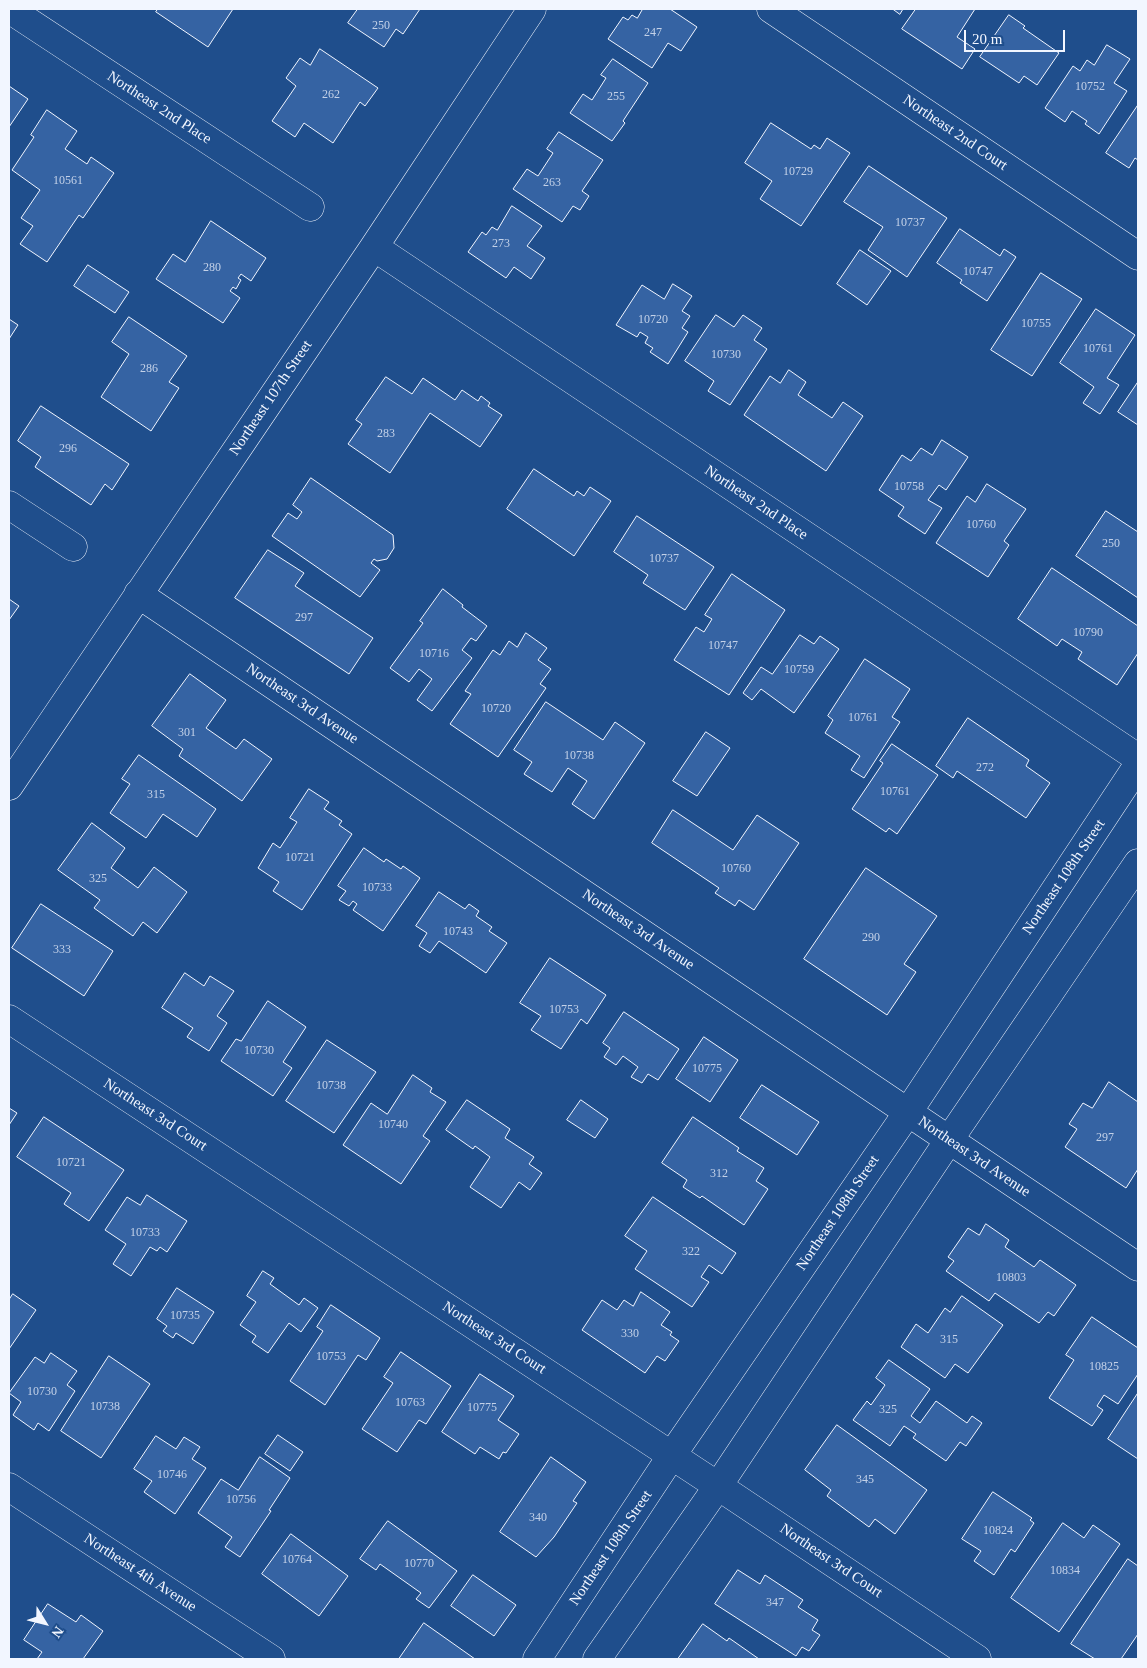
<!DOCTYPE html>
<style>
body{margin:0}
#map{position:relative;width:1147px;height:1668px;overflow:hidden;background:#1f4e8c;font-family:"Times New Roman",serif}
canvas{display:block}
.frame{position:absolute;inset:0;border:10px solid #f2f6ff;pointer-events:none}
.north{position:absolute;left:20px;top:1598px;width:50px;height:50px;-webkit-text-stroke:4px #1f4e8c;paint-order:stroke;rotate:126deg;font-size:14px;font-weight:700;line-height:20px;text-align:center;color:#f2f6ff}
.north::after{content:'';display:block;margin:auto;width:18px;height:22px;background:#f2f6ff;clip-path:polygon(50% 0,100% 100%,50% 72%,0 100%)}
.scale{position:absolute;left:964px;top:30px;width:101px;height:22px;box-sizing:border-box;border:2px solid #f2f6ff;border-top:0;padding-left:6px;font-size:15px;line-height:18px;white-space:nowrap;color:#f2f6ff;-webkit-text-stroke:4px #1f4e8c;paint-order:stroke}
</style>
<div id="map">
<canvas width="1147" height="1668"></canvas>
<div class="frame"></div>
<div class="north">N</div>
<div class="scale">20 m</div>
</div>
<script>
const g = document.querySelector('canvas').getContext('2d');
g.lineJoin = 'round';
function fillPath(path, color) { g.fillStyle = color; g.fill(path, 'evenodd'); }
function strokePath(path, color, width, dash) { g.strokeStyle = color; g.lineWidth = width; g.lineCap = dash ? 'butt' : 'round'; g.setLineDash(dash || []); g.stroke(path); }
function label(font, color, halo, rows, align = 'center') {
  g.font = font + ' "Times New Roman",serif'; g.lineWidth = 4; g.setLineDash([]); g.textBaseline = 'middle'; g.strokeStyle = halo; g.fillStyle = color; for (const [text, x, y, turn = 0] of rows) {
    g.save(); g.translate(x, y); g.rotate((+turn || 0) * Math.PI / 180); g.textAlign = isNaN(turn) ? turn : align; if (halo) g.strokeText(text, 0, 0); g.fillText(text, 0, 0); g.restore();
  }
}
const building = new Path2D(`
 M158,9H233L208,47L156,12Z
 M358,9H420L403,34L396,29L384,47L348,23Z
 M643,9H670L697,27L681,51L668,43L652,68L608,39L623,17L628,20L632,15L637,18Z
 M893,9H903L900,14Z
 M916,9H975L957,37L975,49L962,69L902,29Z
 M1009,15L1025,26L1023,28L1059,53L1037,85L1024,76L1019,83L980,57Z
 M1107,45L1130,59L1114,83L1127,91L1099,134L1085,124L1087,121L1072,111L1065,122L1045,108L1073,66L1080,71L1087,60L1094,65Z
 M320,49L378,88L365,106L360,102L333,143L304,123L295,137L272,121L296,86L286,78L300,58L310,65Z
 M613,59L648,83L623,121L625,123L612,141L570,113L583,94L592,100L606,78L601,75Z
 M9,86L28,99L9,127Z
 M1138,105V160L1135,158L1129,168L1106,153Z
 M47,110L77,131L65,149L87,164L91,157L114,173L83,218L79,215L47,262L20,244L33,226L21,218L40,190L12,170L34,137L31,135Z
 M771,123L811,149L814,145L820,149L827,138L850,153L801,226L760,199L772,181L745,163Z
 M559,132L603,160L582,191L589,196L580,210L573,206L562,222L513,189L527,169L538,176L553,153L547,149Z
 M869,166L947,218L907,277L868,250L883,227L844,202Z
 M512,206L542,226L527,246L545,258L531,279L514,267L506,278L468,252L482,232L486,235L492,227L497,230Z
 M211,221L266,258L251,281L241,274L238,278L241,280L236,289L233,287L230,291L240,298L223,323L156,279L173,254L185,262Z
 M960,229L1000,256L1004,249L1016,257L987,301L960,283L962,280L937,263Z
 M860,250L891,271L867,305L837,284Z
 M88,265L129,292L115,313L74,286Z
 M1041,273L1082,299L1032,376L991,350Z
 M673,284L692,296L682,311L690,316L682,328L688,332L668,364L650,352L653,348L645,343L648,337L640,332L637,337L616,325L642,285L664,299Z
 M1096,309L1135,335L1107,378L1119,385L1100,414L1083,403L1094,387L1060,363Z
 M716,315L734,327L743,315L762,328L754,340L767,349L730,405L708,391L714,381L685,361Z
 M129,317L187,356L169,382L179,388L151,431L101,397L129,354L112,342Z
 M9,319L18,325L9,339Z
 M789,370L806,382L798,395L832,418L843,402L863,416L826,471L744,415L770,376L780,383Z
 M386,377L412,394L423,378L455,400L462,390L478,401L481,396L490,403L488,406L502,415L480,447L430,413L390,473L348,444L362,424L356,420Z
 M1138,382V425L1118,412Z
 M41,406L129,464L112,490L105,484L91,505L35,467L41,457L18,441Z
 M942,440L968,457L946,490L939,485L928,500L942,508L925,534L898,516L904,507L879,490L902,455L911,461L921,448L932,455Z
 M534,469L574,496L577,491L584,496L590,487L611,501L574,556L507,509Z
 M311,478L393,535L394,548L387,559L377,561L374,559L371,563L380,570L360,597L272,536L288,513L297,519L302,512L293,505Z
 M987,484L1026,509L1004,541L1009,545L988,577L936,543L967,496L975,502Z
 M1106,511L1138,532V598L1076,556Z
 M637,516L714,567L685,610L643,583L648,575L614,552Z
 M268,550L304,573L295,586L373,638L349,674L235,598Z
 M1052,568L1138,626V653L1117,685L1078,659L1082,652L1062,639L1057,646L1018,619Z
 M732,574L785,610L729,695L674,660L696,627L704,632L712,619L705,615Z
 M443,589L463,605L462,607L487,626L476,641L471,638L462,650L472,658L432,711L417,700L432,679L419,669L409,682L390,668L423,623L420,621Z
 M9,599L19,606L9,620Z
 M526,633L547,648L538,660L551,669L540,684L546,688L498,757L450,724L471,694L465,691L493,650L500,655L509,641L517,647Z
 M800,635L814,644L820,636L839,649L794,713L761,689L752,700L743,693L761,667L772,674Z
 M865,659L910,689L892,717L900,722L864,778L851,770L860,756L825,733L833,720L828,716Z
 M190,674L226,700L206,728L236,749L244,739L272,759L242,801L179,756L183,749L152,726Z
 M546,702L603,740L615,722L645,743L594,819L572,804L587,781L568,768L552,792L524,774L532,762L514,750Z
 M968,718L1029,760L1026,766L1050,783L1026,818L957,771L953,778L936,766Z
 M706,732L730,748L697,796L673,781Z
 M892,744L938,775L897,834L889,828L886,832L852,809L883,763L880,761Z
 M139,755L216,809L197,837L163,814L146,838L110,813L130,784L122,779Z
 M309,789L329,802L324,809L342,821L339,825L352,834L302,910L273,891L279,882L258,868L273,843L280,848L297,822L290,818Z
 M673,810L733,850L757,815L799,843L754,910L739,900L735,906L715,893L719,888L652,843Z
 M92,823L125,848L111,868L138,888L154,867L187,892L157,933L143,922L133,936L94,908L100,900L58,870Z
 M364,848L384,862L386,859L401,869L403,866L420,878L383,931L353,910L357,904L353,901L349,906L339,900L346,891L338,886Z
 M866,868L937,916L904,964L916,972L887,1015L804,959Z
 M439,892L465,909L469,904L479,911L476,916L492,927L489,931L507,943L486,973L439,941L430,953L419,946L427,933L416,926Z
 M41,904L113,951L84,996L12,948Z
 M550,958L606,995L587,1024L581,1019L561,1049L531,1030L541,1016L520,1003Z
 M185,973L204,986L210,976L234,991L217,1016L227,1023L209,1051L187,1037L193,1028L162,1008Z
 M268,1001L306,1027L283,1062L292,1068L273,1096L221,1061L236,1039L241,1041Z
 M624,1012L679,1049L658,1080L648,1074L642,1083L631,1077L638,1067L623,1056L616,1065L604,1057L610,1048L603,1043Z
 M704,1037L738,1060L710,1102L676,1079Z
 M327,1040L376,1072L334,1133L286,1101Z
 M413,1075L432,1088L430,1092L446,1102L423,1136L430,1141L401,1184L343,1145L371,1103L387,1114Z
 M1109,1082L1138,1102V1169L1126,1188L1065,1147L1077,1129L1069,1124L1083,1103L1092,1108Z
 M762,1085L819,1122L797,1155L740,1118Z
 M467,1100L510,1129L505,1138L534,1157L529,1164L542,1173L530,1190L519,1182L501,1208L470,1187L490,1157L475,1146L473,1149L446,1130Z
 M581,1100L608,1119L595,1138L567,1120Z
 M9,1108L17,1113L9,1125Z
 M44,1117L124,1170L89,1221L64,1204L71,1193L17,1157Z
 M693,1117L739,1148L737,1151L764,1168L756,1181L768,1189L744,1225L702,1196L700,1198L683,1187L687,1180L662,1163Z
 M147,1195L187,1221L167,1252L160,1247L157,1251L150,1247L131,1276L113,1264L126,1244L105,1230L127,1197L140,1205Z
 M653,1197L736,1253L722,1274L709,1265L701,1277L709,1282L692,1307L635,1269L647,1251L625,1236Z
 M986,1224L1009,1240L1005,1247L1034,1267L1040,1260L1076,1285L1054,1316L1048,1312L1039,1323L995,1293L989,1301L946,1271L954,1261L948,1257L968,1228L979,1235Z
 M263,1271L274,1278L270,1284L299,1305L304,1298L318,1308L301,1332L289,1323L268,1353L252,1342L256,1336L240,1325L256,1302L247,1296Z
 M177,1288L214,1312L193,1344L176,1333L173,1338L163,1331L167,1326L157,1319Z
 M641,1292L670,1312L661,1325L672,1332L670,1335L679,1341L665,1361L657,1356L645,1373L582,1330L602,1300L617,1310L624,1300L633,1306Z
 M13,1294L36,1310L9,1349V1300Z
 M962,1296L1003,1325L968,1373L955,1364L945,1378L901,1347L916,1324L928,1333L945,1308L950,1312Z
 M331,1305L380,1338L366,1360L358,1355L325,1405L290,1381L323,1331L317,1327Z
 M1092,1317L1138,1348V1374L1118,1404L1104,1395L1097,1406L1103,1410L1092,1426L1049,1398L1074,1360L1066,1355Z
 M401,1352L451,1386L426,1424L419,1420L397,1452L362,1429L393,1383L384,1377Z
 M51,1353L77,1371L67,1385L75,1391L49,1431L38,1423L34,1430L13,1415L21,1402L9,1393L35,1357L44,1363Z
 M109,1356L150,1384L101,1458L61,1431Z
 M889,1360L930,1389L911,1416L920,1423L936,1401L967,1423L972,1416L982,1423L966,1446L960,1442L946,1461L913,1438L916,1434L904,1426L890,1446L853,1420L867,1401L871,1405L885,1385L876,1378Z
 M480,1374L514,1396L498,1420L519,1434L506,1453L503,1452L499,1459L480,1447L475,1454L442,1432Z
 M1138,1393V1459L1108,1439Z
 M837,1425L927,1490L895,1534L875,1519L869,1527L827,1496L831,1490L805,1470Z
 M278,1435L303,1452L290,1471L265,1454Z
 M156,1436L176,1449L184,1437L200,1447L192,1459L206,1468L175,1514L144,1492L152,1481L134,1469Z
 M260,1457L290,1478L269,1510L271,1511L240,1557L225,1547L232,1537L198,1513L221,1479L238,1490Z
 M551,1457L586,1482L573,1501L577,1503L554,1537L536,1557L500,1532Z
 M993,1492L1032,1518L1030,1520L1034,1523L1015,1552L1011,1549L994,1575L974,1561L981,1551L962,1539Z
 M388,1521L457,1571L429,1608L416,1599L421,1593L380,1564L376,1570L360,1559Z
 M1063,1523L1084,1538L1093,1525L1120,1544L1059,1632L1011,1598Z
 M291,1534L348,1576L319,1616L262,1574Z
 M1128,1559L1138,1566V1634L1121,1659H1095L1071,1644Z
 M738,1570L760,1584L765,1575L803,1600L798,1607L818,1620L812,1630L820,1635L809,1651L802,1647L796,1656L715,1604Z
 M473,1575L516,1605L494,1636L451,1606Z
 M48,1604L76,1622L81,1615L103,1631L83,1659H37L42,1652L24,1640Z
 M424,1623L475,1659H399Z
 M703,1624L727,1641L729,1638L759,1659H678Z`);
const minor = new Path2D(`
 M9,9L310,207
 M771,9L1138,256
 M374,247L1138,758
 M9,505L73,547
 M138,594L1138,1267
 M9,786L374,247L532,9
 M9,1019L718,1486L977,1659
 M9,1487L271,1659
 M537,1659L672,1455L908,1112L1138,765
 M597,1659L718,1486L949,1140L1138,863`);
const numberNames = [
 ["250",381,26],
 ["247",653,33],
 ["10752",1090,87],
 ["262",331,95],
 ["255",616,97],
 ["10729",798,172],
 ["10561",68,181],
 ["263",552,183],
 ["10737",910,223],
 ["273",501,244],
 ["280",212,268],
 ["10747",978,272],
 ["10720",653,320],
 ["10755",1036,324],
 ["10761",1098,349],
 ["10730",726,355],
 ["286",149,369],
 ["283",386,434],
 ["296",68,449],
 ["10758",909,487],
 ["10760",981,525],
 ["250",1111,544],
 ["10737",664,559],
 ["297",304,618],
 ["10790",1088,633],
 ["10747",723,646],
 ["10716",434,654],
 ["10759",799,670],
 ["10720",496,709],
 ["10761",863,718],
 ["301",187,733],
 ["10738",579,756],
 ["272",985,768],
 ["10761",895,792],
 ["315",156,795],
 ["10721",300,858],
 ["10760",736,869],
 ["325",98,879],
 ["10733",377,888],
 ["10743",458,932],
 ["290",871,938],
 ["333",62,950],
 ["10753",564,1010],
 ["10730",259,1051],
 ["10775",707,1069],
 ["10738",331,1086],
 ["10740",393,1125],
 ["297",1105,1138],
 ["10721",71,1163],
 ["312",719,1174],
 ["10733",145,1233],
 ["322",691,1252],
 ["10803",1011,1278],
 ["10735",185,1316],
 ["330",630,1334],
 ["315",949,1340],
 ["10753",331,1357],
 ["10825",1104,1367],
 ["10730",42,1392],
 ["10763",410,1403],
 ["10738",105,1407],
 ["10775",482,1408],
 ["325",888,1410],
 ["10746",172,1475],
 ["345",865,1480],
 ["10756",241,1500],
 ["340",538,1518],
 ["10824",998,1531],
 ["10764",297,1560],
 ["10770",419,1564],
 ["10834",1065,1571],
 ["347",775,1603]
];
const streetNames = [
 ["Northeast 2nd Place",159,108,33],
 ["Northeast 2nd Court",955,133,34],
 ["Northeast 107th Street",271,398,-56],
 ["Northeast 2nd Place",756,503,34],
 ["Northeast 3rd Avenue",302,704,34],
 ["Northeast 108th Street",1064,877,-56],
 ["Northeast 3rd Avenue",638,930,34],
 ["Northeast 3rd Court",155,1115,33],
 ["Northeast 3rd Avenue",974,1157,34],
 ["Northeast 108th Street",838,1213,-56],
 ["Northeast 3rd Court",494,1338,33],
 ["Northeast 108th Street",611,1548,-56],
 ["Northeast 3rd Court",831,1561,34],
 ["Northeast 4th Avenue",140,1573,33]
];
fillPath(building, '#3563a3');
strokePath(building, '#f2f6ff', 1);
strokePath(minor, '#f2f6ff', 29);
strokePath(minor, '#1f4e8c', 28);
label('12px', '#c3d1e8', null, numberNames);
label('15px', '#f2f6ff', '#1f4e8c', streetNames);
</script>
